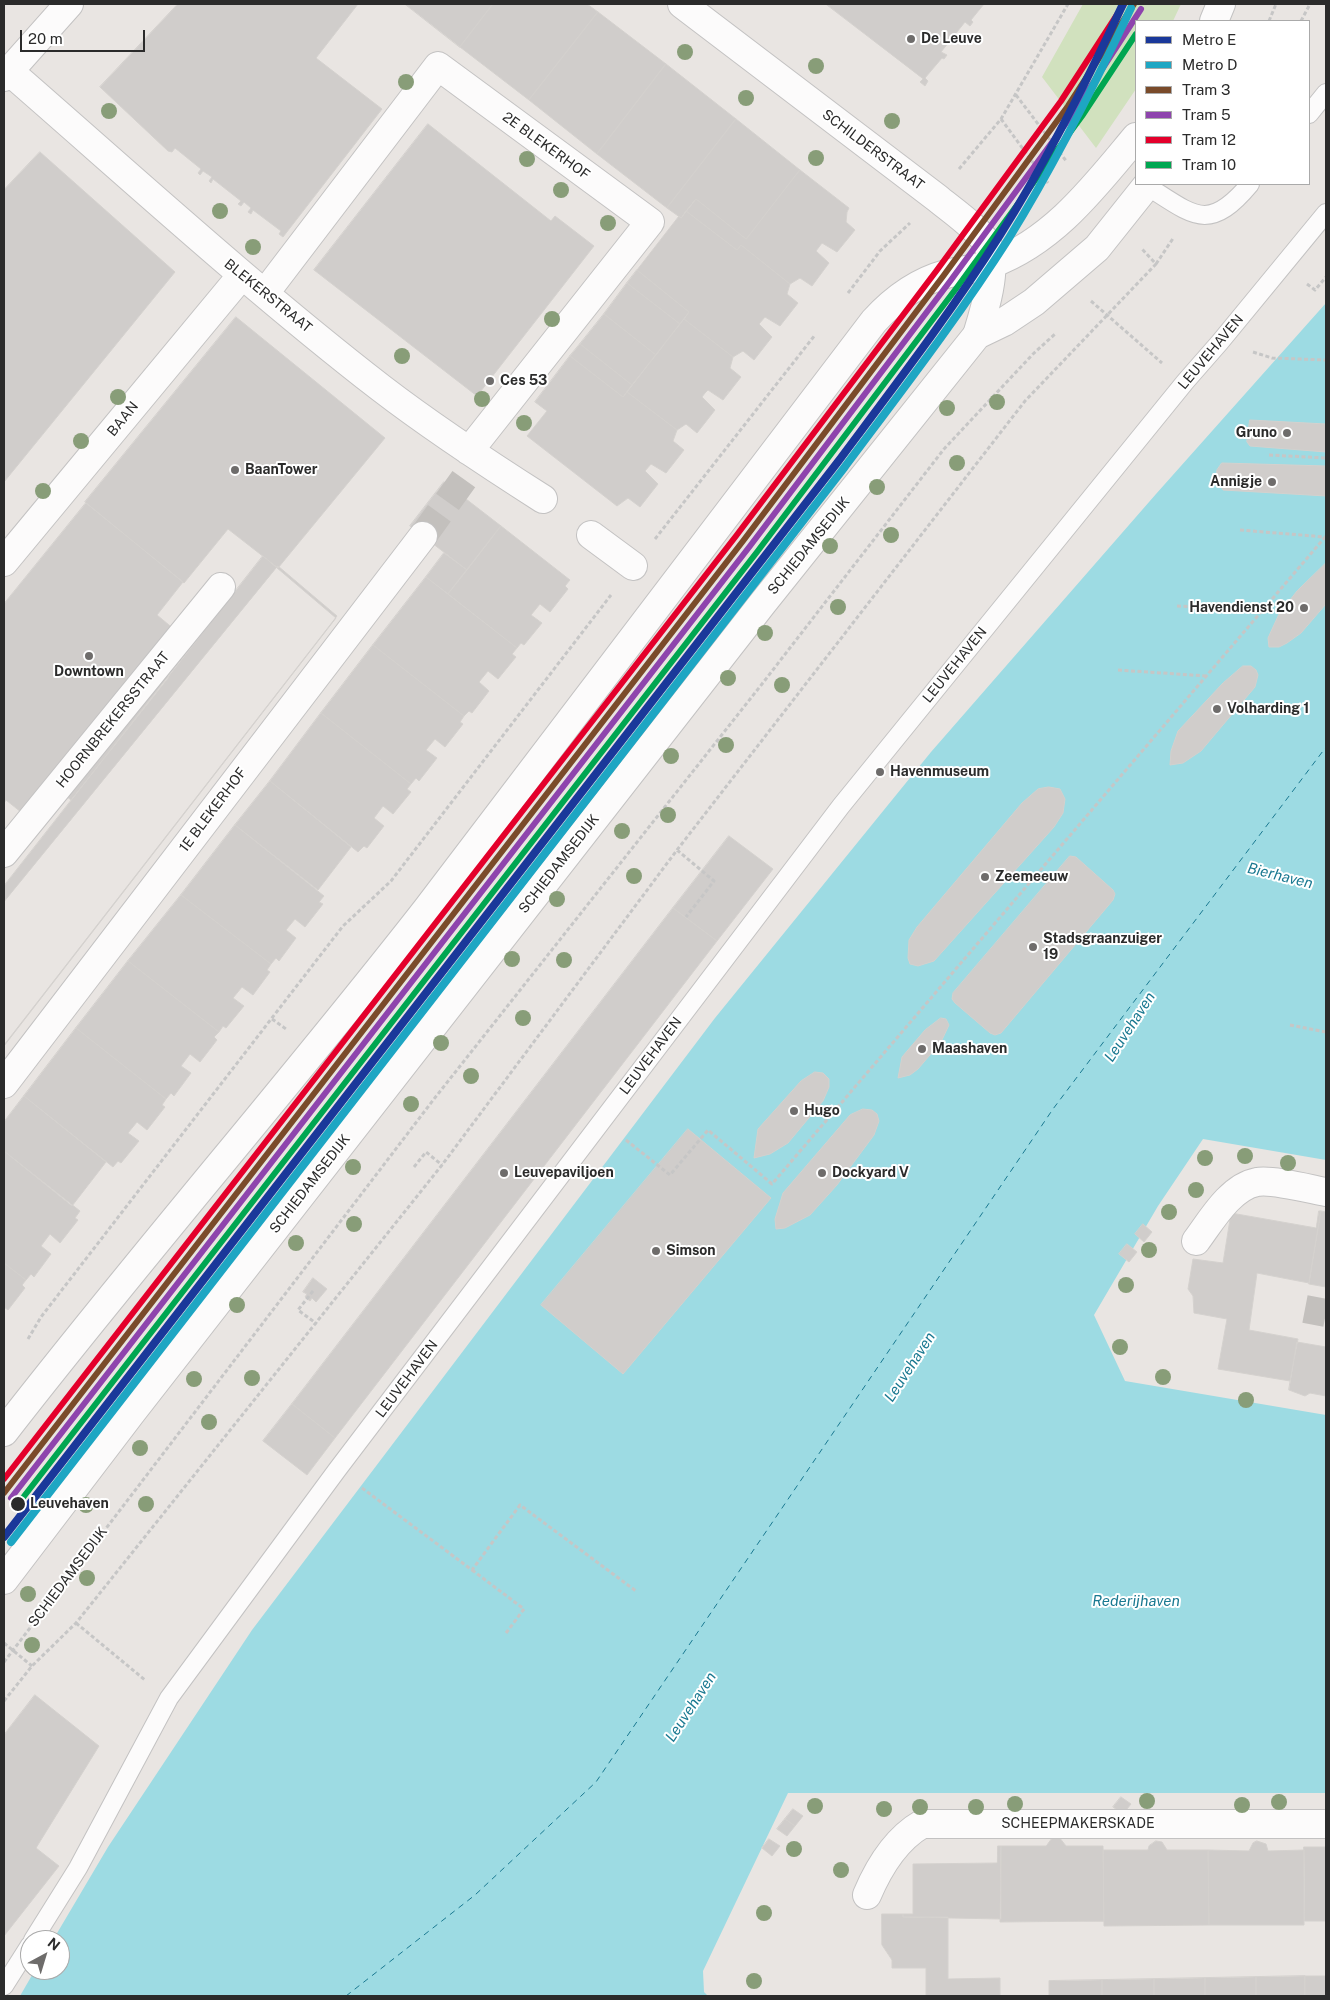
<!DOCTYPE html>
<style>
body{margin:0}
#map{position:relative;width:1330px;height:2000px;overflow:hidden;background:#e9e5e2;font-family:"Public Sans",sans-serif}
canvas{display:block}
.frame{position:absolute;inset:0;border:5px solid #2b2b2b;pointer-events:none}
.legend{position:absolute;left:1135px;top:20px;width:175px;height:165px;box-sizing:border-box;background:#fff;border:1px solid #aaa;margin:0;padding:6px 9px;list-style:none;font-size:15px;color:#2b2b2b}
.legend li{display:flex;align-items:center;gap:10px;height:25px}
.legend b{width:25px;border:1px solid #aaa}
.north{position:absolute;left:20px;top:1930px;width:50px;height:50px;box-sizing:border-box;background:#fff;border:1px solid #aaa;border-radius:50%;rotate:39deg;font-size:14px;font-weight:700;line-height:20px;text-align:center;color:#2b2b2b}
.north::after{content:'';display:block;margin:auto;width:18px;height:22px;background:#6e6c6b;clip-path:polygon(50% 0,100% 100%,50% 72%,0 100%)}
.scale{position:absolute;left:20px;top:30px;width:125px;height:22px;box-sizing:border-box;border:2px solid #2b2b2b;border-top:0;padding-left:6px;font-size:15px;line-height:18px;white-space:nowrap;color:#2b2b2b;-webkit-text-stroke:4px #fff;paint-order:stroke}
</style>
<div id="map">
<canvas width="1330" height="2000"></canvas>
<div class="frame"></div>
<ul class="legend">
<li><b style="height:6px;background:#1a389a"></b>Metro E</li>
<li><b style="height:6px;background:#1ea6c3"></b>Metro D</li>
<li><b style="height:6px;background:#7a4b2a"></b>Tram 3</li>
<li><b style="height:6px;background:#8e44ad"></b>Tram 5</li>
<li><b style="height:6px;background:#e4002b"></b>Tram 12</li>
<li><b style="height:6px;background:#00a651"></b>Tram 10</li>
</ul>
<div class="north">N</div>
<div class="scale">20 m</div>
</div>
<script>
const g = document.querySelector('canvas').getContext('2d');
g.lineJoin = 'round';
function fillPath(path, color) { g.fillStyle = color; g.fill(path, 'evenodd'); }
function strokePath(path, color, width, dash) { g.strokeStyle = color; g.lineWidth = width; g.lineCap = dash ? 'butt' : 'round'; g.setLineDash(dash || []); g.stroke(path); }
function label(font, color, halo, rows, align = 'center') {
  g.font = font + ' "Public Sans",sans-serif'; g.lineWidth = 4; g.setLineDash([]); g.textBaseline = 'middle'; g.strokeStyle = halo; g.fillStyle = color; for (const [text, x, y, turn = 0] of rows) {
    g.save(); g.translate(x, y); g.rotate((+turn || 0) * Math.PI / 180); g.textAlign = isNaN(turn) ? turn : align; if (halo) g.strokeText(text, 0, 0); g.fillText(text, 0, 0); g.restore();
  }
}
const green = new Path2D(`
 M1083,4H1181L1173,21H1136V89L1096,148L1042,77Z`);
const water = new Path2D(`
 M1326,303V1160L1203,1139L1158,1206L1094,1315L1125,1381L1326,1415V1793H788L703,1971L704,1992L708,1996H20L35,1970H60V1940H53L108,1847L252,1630L715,1018L931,752L1156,494Z`);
const ferry = new Path2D(`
 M346,1996L475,1895L596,1782L1053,1109L1326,747`);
const building = new Path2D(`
 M178,4H358L316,58L382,109L283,237L279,234L281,231L253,210L251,214L248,212L251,208L244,202L241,206L238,204L241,201L213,179L211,183L209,181L212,177L203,171L200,175L198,173L201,169L175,148L172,152L168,151L100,87Z
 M405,4H493L460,47Z
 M493,4H587L598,12L529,100L460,47Z
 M826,4H984L971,20L973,22L970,26L965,22L941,52L947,55L944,59L942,58L925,78L928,81L925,86L920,82L923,79Z
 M598,12L666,64L597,154L529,100Z
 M666,64L736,119L667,208L597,154Z
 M736,119L800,170L746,239L696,199L681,218L667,208Z
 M428,124L551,221L555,216L594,246L477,396L314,270Z
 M40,152L175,272L4,482V190Z
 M800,170L849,208L847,212L846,222L855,230L837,252L822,243L816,251L829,263L812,286L800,278L790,284L741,245L737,250L686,211L696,199L746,239Z
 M686,211L737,250L741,245L790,284L787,294L798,303L780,326L765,317L759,324L772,337L754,360L743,351L733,357L684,319L689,312L637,270L679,216L681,218Z
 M637,270L689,312L680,324L627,283Z
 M627,283L680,324L656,355L604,314Z
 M604,314L656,355L632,385L580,344Z
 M236,317L385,438L278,568L228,529L184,583L85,502Z
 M684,319L733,357L730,368L741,377L723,400L708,390L705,393L702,397L715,410L697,433L686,424L677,430L627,392Z
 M580,344L632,385L623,397L570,356Z
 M570,356L623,397L627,392L677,430L673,441L684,450L666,473L651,464L645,471L658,484L640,507L628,498L617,506L527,436L547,411L535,402Z
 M1250,420L1326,424V452L1250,446L1247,442Z
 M1222,463L1326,466V496L1223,490L1216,479L1217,470Z
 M444,482L501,526L467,570L410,526Z
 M86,503L183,582L157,615L187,640L161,672L169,677L71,800L62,793L37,825L6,800L4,803V604Z
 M501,526L570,580L565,586L568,589L550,612L540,604L531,615L542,623L524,645L521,643L517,648L448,594Z
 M444,553L467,570L448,594L426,577Z
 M263,556L336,618L4,1046V886Z
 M1326,563V604L1301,633L1287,643L1279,647H1269L1268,638L1279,614L1297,591Z
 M278,566L337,616L4,1045V902Z
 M426,577L517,648L512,654L516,657L498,679L488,671L479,682L489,691L472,713L469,711L464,716L373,645Z
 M373,645L464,716L460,722L463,724L445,747L435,739L426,750L437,758L419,781L416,778L411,784L321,713Z
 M1243,666H1251L1256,670L1258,675L1255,687L1201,751L1183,763L1170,765L1171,751L1178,731L1223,683Z
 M321,713L411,784L407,789L411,792L393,814L383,806L374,818L384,826L367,848L364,846L358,852L270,781Z
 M270,781L351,847L318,890L235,825Z
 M1049,787L1060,789L1065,799L1063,813L1054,827L934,961L918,966L910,964L908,958L909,940L917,927L1022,803L1038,789Z
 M235,825L324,896L319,902L323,904L305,927L295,919L286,930L296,938L279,961L276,958L271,964L181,895Z
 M729,836L773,869L717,941L673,908Z
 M1070,856L1076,857L1113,890L1115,894L1113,900L1001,1033L995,1035L990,1033L955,1003L952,999L953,993Z
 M181,895L271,964L267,970L270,972L253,995L242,987L233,998L244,1006L226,1028L223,1026L219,1032L128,961Z
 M673,908L717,941L335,1438L292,1404Z
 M128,961L219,1032L214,1037L217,1040L200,1062L190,1054L181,1066L191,1073L174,1096L171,1093L166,1099L76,1028Z
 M941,1018L946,1019L949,1025L941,1042L918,1069L910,1075L898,1078L902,1057L925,1030Z
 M76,1028L166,1099L162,1105L165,1107L147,1130L137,1122L128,1133L139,1141L121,1163L118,1161L113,1167L24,1096Z
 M815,1072L823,1073L829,1079V1087L823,1101L788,1143L770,1154L754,1158L758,1129L801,1081Z
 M24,1096L106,1162L72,1206L4,1151V1122Z
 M863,1109L872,1110L877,1114L879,1121L874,1135L837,1185L810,1215L785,1228L776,1229L775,1219L783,1193L850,1115Z
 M688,1129L771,1198L623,1374L541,1305Z
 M4,1151L80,1211L75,1218L78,1220L60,1243L50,1234L41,1246L51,1254L34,1277L31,1274L26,1280L4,1263Z
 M1319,1211H1321L1309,1283L1257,1273L1249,1330L1298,1339L1290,1381L1218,1369L1227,1319L1194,1313L1193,1296L1188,1289L1193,1259L1223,1263L1231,1213L1316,1228Z
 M1321,1211L1326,1212V1287L1309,1284Z
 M1143,1224L1152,1232L1144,1242L1135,1234Z
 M1127,1244L1137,1252L1129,1262L1119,1254Z
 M4,1263L26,1280L22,1285L25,1288L8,1310L4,1307Z
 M313,1278L327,1289L316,1302L312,1298L310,1301L305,1297L307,1294L303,1292Z
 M1297,1342L1326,1347V1396L1310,1393L1305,1396L1289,1390Z
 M292,1404L335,1438L307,1475L263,1441Z
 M35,1695L99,1746L36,1848L59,1866L4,1936V1735Z
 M1121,1797L1131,1804L1123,1814L1113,1807Z
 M793,1809L803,1816L795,1826L785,1819Z
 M785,1819L795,1826L787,1836L777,1829Z
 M1053,1837H1059L1066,1846H1103L1104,1921L1000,1922L1001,1846H1046Z
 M769,1839L780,1846L772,1856L762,1848Z
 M1156,1841L1162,1842L1167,1850H1208L1209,1925L1104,1926L1103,1850H1148L1149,1846Z
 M1257,1841L1266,1844L1268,1851L1304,1850V1925H1209L1208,1850L1249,1851L1253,1843Z
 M998,1846H1001V1919L903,1917V1914H913V1864L997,1863Z
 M1304,1847H1326V1921H1305Z
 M882,1914H903V1917H948V1979L1000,1978V1996H926V1968H892V1960L882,1945Z
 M1305,1976H1326V1996H1305Z
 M1305,1976V1996H1256V1977Z
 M1256,1977V1996H1205V1978Z
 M1205,1978V1996H1154V1979Z
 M1154,1979V1996H1102V1980Z
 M1102,1980V1996H1049V1981Z`);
const streetTunnel = new Path2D(`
 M423,536L479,458
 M1305,1309L1326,1313`);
const path = new Path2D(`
 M1269,21L1276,4
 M1301,21L1310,4
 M1016,95L1067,162
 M1001,119L1048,183
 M959,169L1001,119L1068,4
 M1156,264L1174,237
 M1307,284L1315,290L1326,277
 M848,293L880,251L910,223
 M1091,301L1162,363
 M1253,352L1272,358L1326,360
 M1269,455L1326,458
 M1240,530L1325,537
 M655,539L815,335
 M1177,606L1263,610
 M1118,670L1206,676
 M677,850L714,881L686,917
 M272,1019L286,1029
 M1290,1025L1326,1032
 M626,1140L670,1175L708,1130L772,1184L1326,536
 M414,1167L426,1152L442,1165
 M313,1291L298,1310L317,1324
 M28,1339L41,1317L343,926L391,881L611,595
 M362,1488L472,1570L520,1505L636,1591
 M472,1570L524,1609L506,1633
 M76,1623L145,1680
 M4,1643L32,1666
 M4,1662L434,1099L762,684L944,449L1033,354L1055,334
 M4,1701L32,1666L76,1623L442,1165L677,850L1025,401L1156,264L1141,248`);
const lane = new Path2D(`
 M1309,114L1326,93
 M1147,186C1194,216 1209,233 1250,184
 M33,1940L78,1868L169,1698L337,1470L841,806L1185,382L1220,342L1326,213
 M4,1986L30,1945`);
const street = new Path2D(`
 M682,4L937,198C950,209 984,232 989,248C997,271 984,312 977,335
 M9,71C132,178 252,288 381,388C433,428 488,464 543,499
 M4,77L69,4
 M265,293L438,66L650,222L469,451
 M591,535L633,566
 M4,562L242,275
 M4,853L221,587
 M4,1084L423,536
 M1196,1241C1211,1221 1230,1187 1257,1182C1271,1179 1310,1189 1326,1192
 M867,1895C878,1869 896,1839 922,1824H1326`);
const secondary = new Path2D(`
 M1214,21L1221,4
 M4,1432C141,1255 289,1086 427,909L874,321C894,299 917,282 946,274C961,270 977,269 991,264C1054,241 1095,186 1136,137
 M4,1580L132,1412L762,604L977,335L1004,322L1034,302L1097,248L1148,184`);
const tram1 = new Path2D(`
 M4,1493L743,541L944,275L1068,106L1134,4`);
const tram2 = new Path2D(`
 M11,1498L750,546L951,280L1075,111L1141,9`);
const tram3 = new Path2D(`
 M4,1479L736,536L937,270L1061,101L1124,4`);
const tram4 = new Path2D(`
 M18,1504L757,552L958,286L1082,116L1136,34`);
const metro1 = new Path2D(`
 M4,1537L837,463C893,388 950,314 1000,235C1047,161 1086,83 1123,4`);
const metro2 = new Path2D(`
 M11,1542L844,468C900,393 958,318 1009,238C1055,164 1094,86 1131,8`);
const trees = [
 [685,52],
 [816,66],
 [406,82],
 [746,98],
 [109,111],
 [892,121],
 [816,158],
 [527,159],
 [561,190],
 [220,211],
 [608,223],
 [253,247],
 [552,319],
 [402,356],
 [118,397],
 [482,399],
 [997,402],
 [947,408],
 [524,423],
 [81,441],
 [957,463],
 [877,487],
 [43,491],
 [891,535],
 [830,546],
 [838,607],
 [765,633],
 [728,678],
 [782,685],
 [726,745],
 [671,756],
 [668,815],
 [622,831],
 [634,876],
 [557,899],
 [512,959],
 [564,960],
 [523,1018],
 [441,1043],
 [471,1076],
 [411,1104],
 [1245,1156],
 [1205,1158],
 [1288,1163],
 [353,1167],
 [1196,1190],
 [1169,1212],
 [354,1224],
 [296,1243],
 [1149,1250],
 [1126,1285],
 [237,1305],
 [1120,1347],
 [1163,1377],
 [252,1378],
 [194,1379],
 [1246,1400],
 [209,1422],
 [140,1448],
 [146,1504],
 [86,1505],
 [87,1578],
 [28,1594],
 [32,1645],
 [1147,1801],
 [1279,1802],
 [1015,1804],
 [1242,1805],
 [815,1806],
 [920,1807],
 [976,1807],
 [884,1809],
 [794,1849],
 [841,1870],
 [764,1913],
 [754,1981]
];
const markers = [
 [911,39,5,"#6e6c6b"],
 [490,381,5,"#6e6c6b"],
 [1287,433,5,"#6e6c6b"],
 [235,470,5,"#6e6c6b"],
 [1272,482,5,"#6e6c6b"],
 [1304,608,5,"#6e6c6b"],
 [89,656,5,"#6e6c6b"],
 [1217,709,5,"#6e6c6b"],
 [880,772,5,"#6e6c6b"],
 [985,877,5,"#6e6c6b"],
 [1033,947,5,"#6e6c6b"],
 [922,1049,5,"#6e6c6b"],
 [794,1111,5,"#6e6c6b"],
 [504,1173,5,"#6e6c6b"],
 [822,1173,5,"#6e6c6b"],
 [656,1251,5,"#6e6c6b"],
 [18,1504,8,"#2b2b2b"]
];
const poiNames = [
 ["De Leuve",921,39],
 ["Ces 53",500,381],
 ["Gruno",1277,433,"right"],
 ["BaanTower",245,470],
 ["Annigje",1262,482,"right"],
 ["Havendienst 20",1294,608,"right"],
 ["Downtown",89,672,"center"],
 ["Volharding 1",1227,709],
 ["Havenmuseum",890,772],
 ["Zeemeeuw",995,877],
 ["Stadsgraanzuiger",1043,939],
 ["19",1043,955],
 ["Maashaven",932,1049],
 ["Hugo",804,1111],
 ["Leuvepaviljoen",514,1173],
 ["Dockyard V",832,1173],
 ["Simson",666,1251]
];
const streetNames = [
 ["2E BLEKERHOF",546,146,36],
 ["SCHILDERSTRAAT",873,150,37],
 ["BLEKERSTRAAT",268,296,39],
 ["LEUVEHAVEN",1211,352,-50],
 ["BAAN",123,419,-51],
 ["SCHIEDAMSEDIJK",809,546,-51],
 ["LEUVEHAVEN",955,665,-51],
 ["HOORNBREKERSSTRAAT",113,720,-51],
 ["1E BLEKERHOF",213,810,-53],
 ["SCHIEDAMSEDIJK",559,864,-52],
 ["LEUVEHAVEN",651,1056,-53],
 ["SCHIEDAMSEDIJK",310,1184,-52],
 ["LEUVEHAVEN",407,1379,-53],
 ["SCHIEDAMSEDIJK",68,1577,-53],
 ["SCHEEPMAKERSKADE",1078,1824]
];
const stopNames = [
 ["Leuvehaven",30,1504]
];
const waterNames = [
 ["Bierhaven",1280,876,14],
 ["Leuvehaven",1130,1027,-57],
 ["Leuvehaven",910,1367,-57],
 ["Rederijhaven",1136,1601],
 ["Leuvehaven",691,1707,-57]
];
fillPath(green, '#d1e1be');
fillPath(water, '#9ddbe3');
strokePath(ferry, '#1a7991', 1, [6, 5]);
fillPath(building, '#d0cdcb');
strokePath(building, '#d4d1ce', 1);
strokePath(streetTunnel, '#c3c0bd', 28, [28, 14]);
strokePath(lane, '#c3c2c2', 20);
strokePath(street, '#c3c2c2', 30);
strokePath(secondary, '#c3c2c2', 30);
strokePath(path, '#c6c6c6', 3, [4, 2.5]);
strokePath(lane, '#fcfbfb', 18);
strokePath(street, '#fcfbfb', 28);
strokePath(secondary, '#fcfbfb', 28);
strokePath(tram1, '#7a4b2a', 6);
strokePath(tram2, '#8e44ad', 6);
strokePath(tram3, '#e4002b', 6);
strokePath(tram4, '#00a651', 6);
strokePath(metro1, '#1a389a', 8);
strokePath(metro2, '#1ea6c3', 8);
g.fillStyle = '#889d78';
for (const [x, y] of trees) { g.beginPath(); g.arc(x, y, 8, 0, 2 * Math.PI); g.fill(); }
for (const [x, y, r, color] of markers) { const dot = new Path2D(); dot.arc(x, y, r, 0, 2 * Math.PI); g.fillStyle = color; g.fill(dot); strokePath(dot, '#fff', 2); }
label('bold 14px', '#2b2b2b', '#fff', poiNames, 'left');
label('14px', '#2b2b2b', '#fff', streetNames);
label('bold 14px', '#2b2b2b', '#fff', stopNames, 'left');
label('italic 15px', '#1a7991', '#fff', waterNames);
</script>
